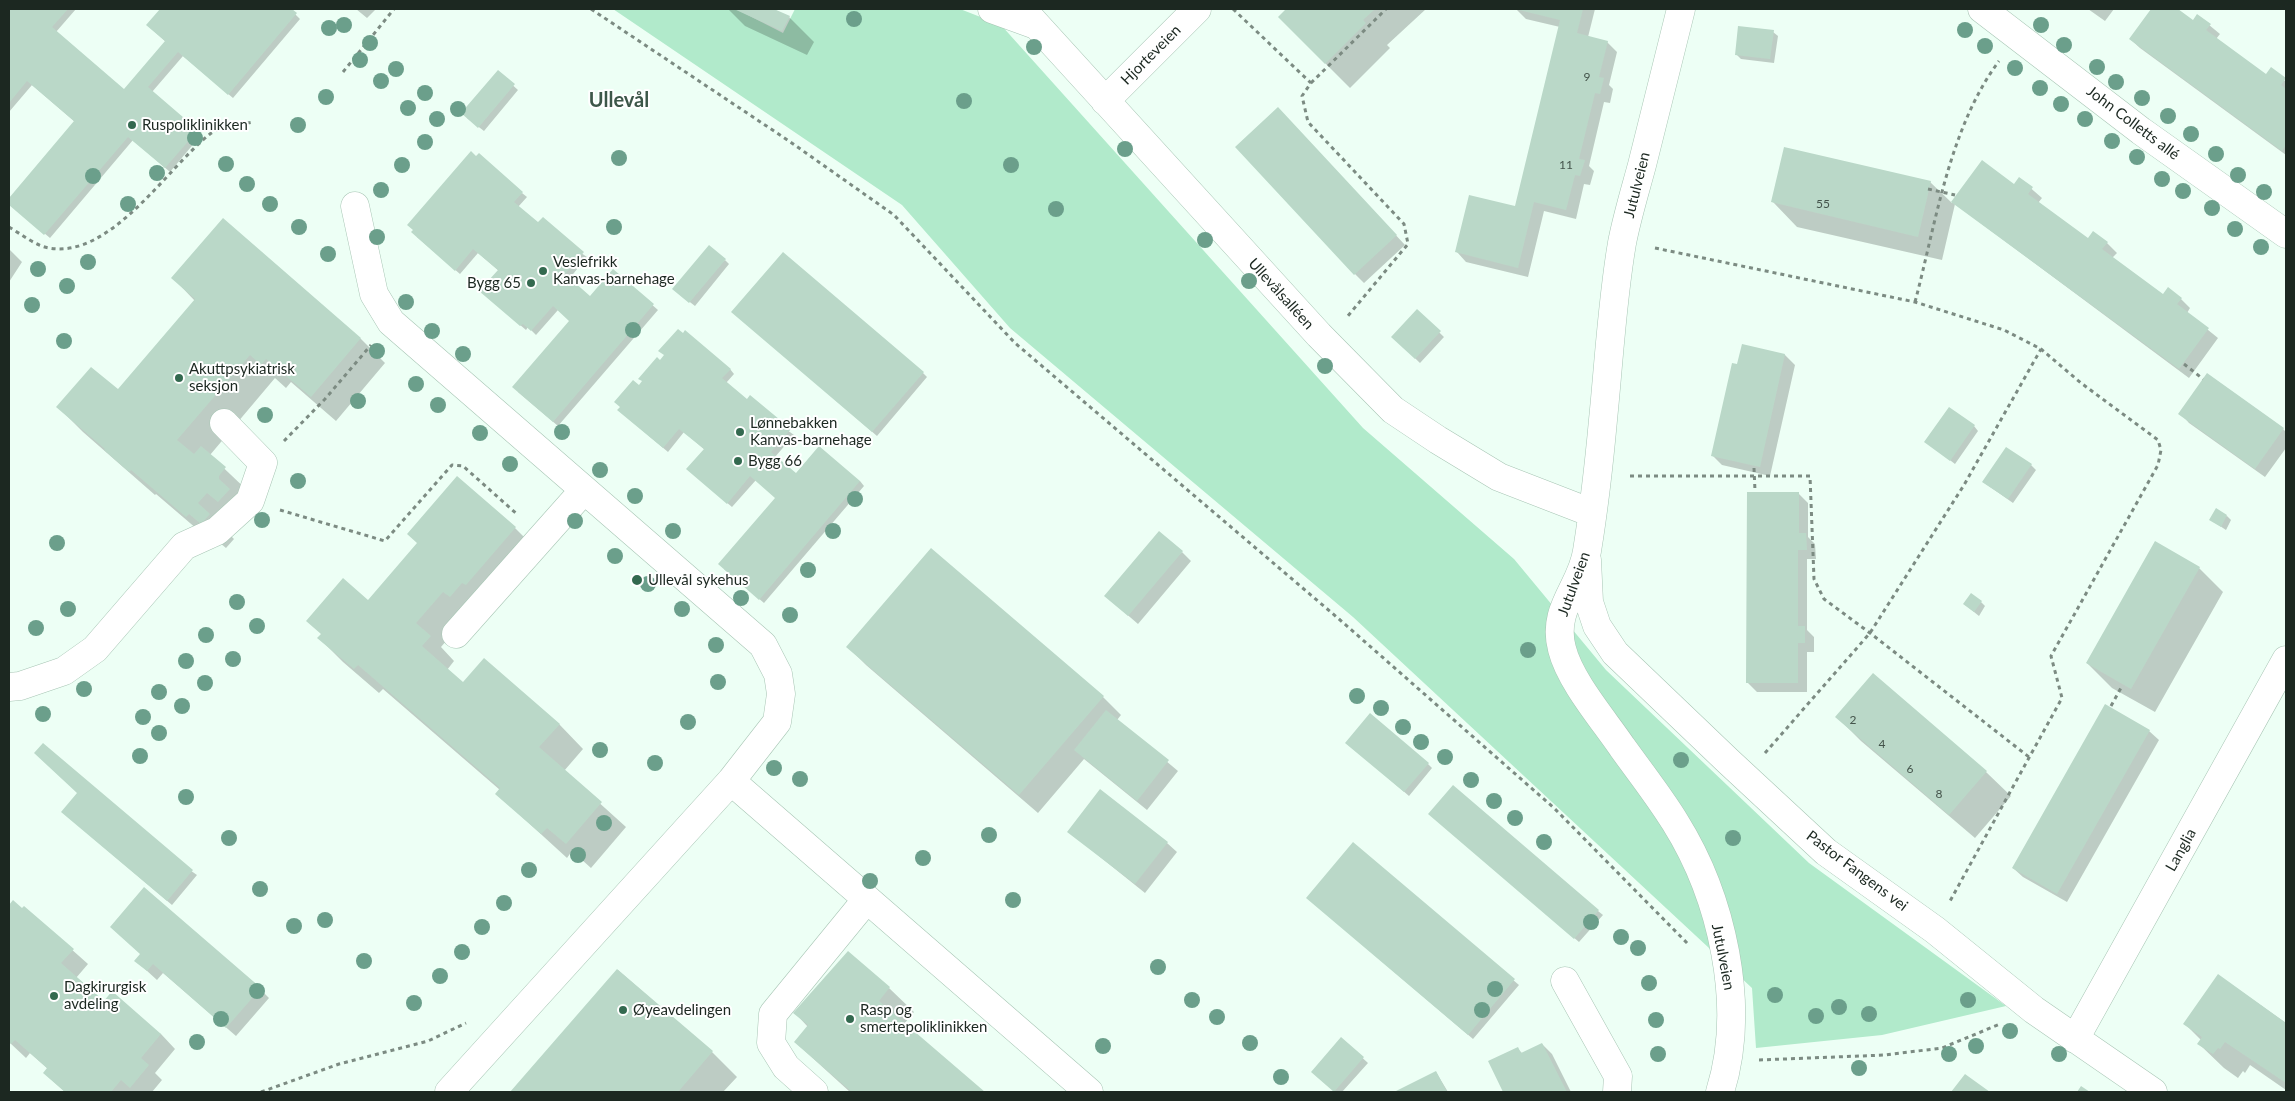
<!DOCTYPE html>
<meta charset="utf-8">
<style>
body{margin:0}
#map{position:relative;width:2295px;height:1101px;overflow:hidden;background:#edfff5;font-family:Lato,sans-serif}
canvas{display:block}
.frame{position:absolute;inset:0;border:10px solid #1c2821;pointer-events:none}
</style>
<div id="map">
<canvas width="2295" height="1101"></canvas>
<div class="frame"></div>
</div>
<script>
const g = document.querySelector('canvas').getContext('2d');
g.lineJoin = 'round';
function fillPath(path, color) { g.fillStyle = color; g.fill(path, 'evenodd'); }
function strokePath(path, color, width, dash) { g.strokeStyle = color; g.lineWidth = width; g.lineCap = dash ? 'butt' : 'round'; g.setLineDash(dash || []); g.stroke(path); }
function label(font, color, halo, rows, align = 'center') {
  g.font = font + ' Lato,sans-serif'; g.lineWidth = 4; g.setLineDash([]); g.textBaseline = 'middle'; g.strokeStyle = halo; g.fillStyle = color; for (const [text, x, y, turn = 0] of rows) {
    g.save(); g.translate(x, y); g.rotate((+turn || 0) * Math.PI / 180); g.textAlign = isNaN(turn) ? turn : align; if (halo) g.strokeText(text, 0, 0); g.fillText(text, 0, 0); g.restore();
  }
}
const green = new Path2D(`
 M613,9H736L783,33L795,9H960L1001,25L1363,428L1514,559L1606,670L1809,863L2006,1006L1882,1035L1756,1048L1752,988L1353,617L1010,328L902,205Z`);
const shadow = new Path2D(`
 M9,9H76L56,32L124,90L166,42L147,25L161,9H290L300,19L233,98L183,56L152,92L201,135L170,172L133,140L50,238L12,206L9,200L75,122L32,85L9,112Z
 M356,9H376L367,18Z
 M728,9H771L789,17L814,42L807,55L745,26Z
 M1288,9H1426L1387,45L1390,48L1350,88L1279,17Z
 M1516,9H1595L1588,37L1607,42L1617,52L1609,85L1613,89L1610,103L1604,102L1589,166L1594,171L1590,185L1584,184L1576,219L1544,211L1528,277L1466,262L1457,252L1516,208L1560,27L1526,19Z
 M2088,9H2114L2105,21Z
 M2152,9H2176L2193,22L2197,15L2220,34L2216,39L2267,76L2286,81V155L2140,48L2130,39Z
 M1773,32L1778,36L1774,63L1741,59L1736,54Z
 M498,72L518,90L484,131L467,118Z
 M1288,119L1405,245L1364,283L1355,274Z
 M1982,162L2014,186L2019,178L2042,198L2038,203L2088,240L2107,243L2117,253L2112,258L2163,296L2181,299L2190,308L2187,313L2218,338L2189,378L1955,204L1942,260L1797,227L1773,202L1930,182L1952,203Z
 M522,193L527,197L518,207L538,224L587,257L569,279L590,298L613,271L658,310L558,426L518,392L571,321L558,310L536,335L528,327L526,330L486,296L499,271L478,253L460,274L417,237Z
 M223,220L361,339L385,363L336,421L291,382L286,388L275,378L210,455L250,493L254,514L243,526L232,516L223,528L234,539L226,548L214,538L211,541L156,494L155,495L83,432L58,407L118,391L195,301L173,278Z
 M9,249L22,262L9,282Z
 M725,260L729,264L695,306L678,293Z
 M1417,311L1444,337L1420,363L1393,337Z
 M738,316L923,373L927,377L877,436Z
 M1743,346L1785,355L1795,365L1770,476L1722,465L1713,456Z
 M660,361L730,369L734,374L726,383L747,401L794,435L775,457L797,475L860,481L864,486L764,603L724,569L776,498L756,480L732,507L693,474L705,450L684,432L668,452L623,414L639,386Z
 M2180,413L2283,429L2286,432V448L2265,477L2189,423Z
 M1974,426L1978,431L1955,464L1926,442Z
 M2031,465L2036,470L2013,503L1983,482Z
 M457,478L515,528L540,553L468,615L441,647L454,661L447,670L463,684L559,724L583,749L564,771L626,827L591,868L572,851L567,858L497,794L500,790L383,689L379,693L343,662L319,638L368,601L418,544Z
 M1798,493L1808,503V537L1815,544L1816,559H1807V630L1814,637V652H1807V692H1757L1747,682Z
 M2227,516L2231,520L2226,530L2211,520Z
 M1182,552L1191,561L1138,624L1116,605Z
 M2199,568L2223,592L2155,712L2112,688L2087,663Z
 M1981,602L1985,606L1979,616L1964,604Z
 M848,647L1103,697L1121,715L1117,720L1178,771L1147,810L1084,759L1038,813L866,665Z
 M1837,717L1986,772L2011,796L1975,838L1861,741Z
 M2149,731L2159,740L2067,902L2023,877L2013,868Z
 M1352,747L1428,764L1432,768L1409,796Z
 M79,793L197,875L172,905L67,816Z
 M1434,818L1598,911L1603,915L1579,942Z
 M1069,832L1167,843L1177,852L1145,893Z
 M1353,844L1519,985L1473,1039L1312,902Z
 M13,902L22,910L24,907L88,964L76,978L104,1002L161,1034L175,1049L155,1073L162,1080L152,1092H65L44,1073L48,1069L30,1053L26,1058L9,1042V907Z
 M141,954L260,989L269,998L236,1036L163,973L157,980L146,970L136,961Z
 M618,970L712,1052L737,1077L723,1092H511Z
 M2218,975L2286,1023V1090L2250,1065L2245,1073L2243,1071L2238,1078L2224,1068L2199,1044L2201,1040L2185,1024Z
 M889,988L914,1012L904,1024L983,1092H850L795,1042L808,1027L795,1013Z
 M1342,1039L1368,1063L1342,1092H1335L1317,1076Z
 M1542,1044L1552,1054L1571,1092H1505L1490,1062L1517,1048L1523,1054Z
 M1436,1072L1448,1092H1397Z`);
const building = new Path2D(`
 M9,9H68L52,27L124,89L165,41L146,25L160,9H292L297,13L228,95L178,52L148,87L198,130L165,168L128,137L44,235L9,205V198L74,121L27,81L9,103Z
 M734,9H774L790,16L782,31Z
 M1286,9H1375L1363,20L1366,23L1325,64L1278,17Z
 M1515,9H1583L1577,33L1608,41L1599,77L1604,78L1600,94L1595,93L1579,159L1585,160L1580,176L1575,175L1566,210L1534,202L1518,268L1455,252L1469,195L1515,206L1560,20Z
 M2151,9H2178L2193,20L2197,14L2211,24L2206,30L2266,74L2271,67L2286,78L2281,85L2286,89V145L2282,151L2129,39Z
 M1738,26L1774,30L1770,59L1735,55Z
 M498,70L515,84L478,128L461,113Z
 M1278,107L1397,235L1354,275L1235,147Z
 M1784,147L1931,181L1918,237L1771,202Z
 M471,151L476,156L479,153L523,192L514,202L538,222L543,217L584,252L565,274L590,296L613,269L654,304L553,422L512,387L569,321L553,306L531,331L523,324L520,326L479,291L498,270L473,249L455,271L411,232L413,230L407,225Z
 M1982,160L2014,184L2019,177L2033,187L2028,194L2088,238L2093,231L2108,242L2102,249L2163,294L2168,287L2182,298L2177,304L2209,328L2179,369L1951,202Z
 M223,218L361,338L311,397L266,359L261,365L250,355L177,440L194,454L201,446L226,467L219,476V479L230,489L218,502L207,493L198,503L210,514L201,524L189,514L186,517L131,470L129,472L104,450L105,449L56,407L91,367L118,389L195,299L171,278Z
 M709,245L726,259L689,303L672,289Z
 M783,252L924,372L872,432L731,312Z
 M1417,309L1441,331L1415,359L1391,337Z
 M678,329L683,333L685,330L731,369L722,378L747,399L750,395L791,429L771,452L796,473L819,446L860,481L759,600L718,564L775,498L750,476L727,504L686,469L704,449L679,429L663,448L617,410L620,407L614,402L633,380L639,385L642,381L638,379L657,357L660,360L664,355L658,351Z
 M1742,344L1785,354L1760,467L1711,456L1732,363L1737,364Z
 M2207,373L2284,428L2255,469L2178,414Z
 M1949,407L1975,425L1950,461L1924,442Z
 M2006,447L2032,464L2008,499L1982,482Z
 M457,476L516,527L466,585L462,583L450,597L443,592L416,623L431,636L422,646L463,682L484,658L560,724L539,747L602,802L566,844L547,828L541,834L495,794L500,788L358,665L354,669L317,638L321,634L306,621L343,578L368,600L417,543L407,534Z
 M1747,492H1799V533H1806L1807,550H1798V626H1805V643H1798V683H1746Z
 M2216,508L2227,515L2221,527L2209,520Z
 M1159,531L1183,551L1128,616L1104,596Z
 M2155,541L2200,567L2131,689L2086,663Z
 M931,548L1104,696L1019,795L846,647Z
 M1971,593L1982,601L1974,612L1963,604Z
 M1873,673L1987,771L1949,815L1835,717Z
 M2105,704L2150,730L2057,894L2012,868Z
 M1106,710L1169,760L1137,801L1074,750Z
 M1370,713L1429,763L1404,792L1345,743Z
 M43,743L193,870L167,901L61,812L77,793L34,753Z
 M1453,785L1599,910L1574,939L1428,814Z
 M1100,789L1168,842L1135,884L1067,832Z
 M1353,842L1515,979L1468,1035L1306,898Z
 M144,887L261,988L226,1028L153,964L147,971L134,961L140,954L110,927Z
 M13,900L22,908L24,906L74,949L61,963L104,1001L112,991L161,1034L141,1058L149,1065L130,1088L121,1080L111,1092H65L43,1073L47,1068L15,1040L11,1044L9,1042V905Z
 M848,951L890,987L879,1001L985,1092H852L794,1042L808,1025L793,1013Z
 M617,969L713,1051L678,1092H510Z
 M2218,974L2286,1023V1083L2225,1042L2220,1049L2218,1048L2213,1054L2197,1044L2202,1037L2183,1024Z
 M1341,1037L1364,1057L1334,1092L1311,1072Z
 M1542,1043L1567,1092H1503L1488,1061L1518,1047L1521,1053Z
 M1436,1071L1447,1092H1394Z
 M1965,1074L1990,1092H1951Z
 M2081,1086L2090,1092H2077Z`);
const path = new Path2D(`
 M591,9L789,141L894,215L1015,343L1339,619L1554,808L1689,945
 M1233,9L1311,83L1302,96L1308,122L1404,224L1408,244L1347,317
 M343,72L394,9
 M1311,83L1386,9
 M9,227C21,234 36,246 49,248C111,259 167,168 210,134C218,127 243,124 254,122
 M1655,248L1915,302L2004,330L2041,349L2081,383L2158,440L2161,450L2158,465L2051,656L2062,698L1950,901
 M1915,302C1936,223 1949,128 1999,61
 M2184,364L2203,379
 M284,441L325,399L371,345
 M1630,476H1810L1814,579L1824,599L1870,633L2029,757
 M280,510L385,541L452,465L463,466L518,515
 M2111,706L2122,686
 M1765,753L1870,633L1964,485L2041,349
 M1759,1060L1885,1055L1942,1048L2000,1024
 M261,1092L339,1064L428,1041L466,1023`);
const minor = new Path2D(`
 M992,9L1036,25
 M1022,9L1319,335L1393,410L1438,440L1499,477L1592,513
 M1681,9C1668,61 1655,113 1642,165C1635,191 1627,217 1622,243C1612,301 1609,361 1603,420C1599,464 1594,508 1587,551C1582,587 1551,608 1562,649C1570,681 1603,719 1622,747C1640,772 1659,796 1675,822C1722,897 1747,1006 1720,1092
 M1982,9L2141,131L2286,234
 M1105,101L1197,9
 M355,206L374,294L391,322L763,645L778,674L781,694L777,722L731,781L449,1092
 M1587,560L1589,602L1597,626L1615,653L1728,761L1826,852L1935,930L2034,1010L2153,1092
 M456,634L584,490
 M9,687L20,686L64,671L95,649L184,546L217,531L250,501L263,463L224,423
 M731,781L1089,1092
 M1565,981L1618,1076L1617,1092
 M2075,1039L2286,660
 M814,1092L786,1067L771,1043L773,1014L867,899`);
const pathBridge = new Path2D(`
 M1928,189L1955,195
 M1754,468L1755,491`);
const trees = [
 [854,19],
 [344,25],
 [2041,25],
 [329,28],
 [1965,30],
 [370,43],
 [2064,45],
 [1985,46],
 [1034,47],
 [360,60],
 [2097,67],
 [2015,68],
 [396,69],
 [381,81],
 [2116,82],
 [2040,88],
 [425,93],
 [326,97],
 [2142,98],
 [964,101],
 [2061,104],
 [408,108],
 [458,109],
 [2168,116],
 [437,119],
 [2085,119],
 [298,125],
 [2191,134],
 [195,138],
 [2112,141],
 [425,142],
 [1125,149],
 [2216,154],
 [2137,157],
 [619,158],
 [226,164],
 [402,165],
 [1011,165],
 [157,173],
 [2238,175],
 [93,176],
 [2162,179],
 [247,184],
 [381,190],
 [2183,191],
 [2264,192],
 [128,204],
 [270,204],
 [2212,208],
 [1056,209],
 [299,227],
 [614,227],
 [2235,229],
 [377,237],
 [1205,240],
 [2261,247],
 [328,254],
 [88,262],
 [38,269],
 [1249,281],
 [67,286],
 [406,302],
 [32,305],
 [633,330],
 [432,331],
 [64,341],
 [377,351],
 [463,354],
 [1325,366],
 [416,384],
 [358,401],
 [438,405],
 [265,415],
 [562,432],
 [480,433],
 [510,464],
 [600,470],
 [298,481],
 [635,496],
 [855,499],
 [262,520],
 [575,521],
 [673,531],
 [833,531],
 [57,543],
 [615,556],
 [808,570],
 [648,584],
 [741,598],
 [237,602],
 [68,609],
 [682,609],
 [790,615],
 [257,626],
 [36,628],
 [206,635],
 [716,645],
 [1528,650],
 [233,659],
 [186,661],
 [718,682],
 [205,683],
 [84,689],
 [159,692],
 [1357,696],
 [182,706],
 [1381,708],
 [43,714],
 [143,717],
 [688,722],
 [1403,727],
 [159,733],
 [1421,742],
 [600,750],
 [140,756],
 [1445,757],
 [1681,760],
 [655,763],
 [774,768],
 [800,779],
 [1471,780],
 [186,797],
 [1494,801],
 [1515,818],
 [604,823],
 [989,835],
 [229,838],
 [1733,838],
 [1544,842],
 [578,855],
 [923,858],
 [529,870],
 [870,881],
 [260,889],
 [1013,900],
 [504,903],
 [325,920],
 [1591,922],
 [294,926],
 [482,927],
 [1621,937],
 [1638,948],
 [462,952],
 [364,961],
 [1158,967],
 [440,976],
 [1649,983],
 [1495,989],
 [257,991],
 [1775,995],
 [1192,1000],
 [1968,1000],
 [414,1003],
 [1839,1007],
 [1482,1010],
 [1869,1014],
 [1816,1016],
 [1217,1017],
 [221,1019],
 [1656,1020],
 [2010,1031],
 [197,1042],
 [1250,1043],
 [1103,1046],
 [1976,1046],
 [1658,1054],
 [1949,1054],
 [2059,1054],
 [1859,1068],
 [1281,1077]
];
const markers = [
 [132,125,5,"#33694f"],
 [543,271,5,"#33694f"],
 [531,283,5,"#33694f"],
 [179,378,5,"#33694f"],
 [740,432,5,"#33694f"],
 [738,461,5,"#33694f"],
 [637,580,6,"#33694f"],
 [54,996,5,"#33694f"],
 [623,1010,5,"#33694f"],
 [850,1019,5,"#33694f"]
];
const numberNames = [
 ["9",1587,77],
 ["11",1566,165],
 ["55",1823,204],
 ["2",1853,720],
 ["4",1882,744],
 ["6",1910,769],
 ["8",1939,794]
];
const streetNames = [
 ["Hjorteveien",1151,55,-45],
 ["John Colletts allé",2133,123,37],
 ["Jutulveien",1637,185,-76],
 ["Ullevålsalléen",1281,294,48],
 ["Jutulveien",1574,584,-70],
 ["Langlia",2181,850,-61],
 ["Pastor Fangens vei",1857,871,37],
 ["Jutulveien",1723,957,79]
];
const poiNames = [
 ["Ruspoliklinikken",142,125],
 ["Veslefrikk",553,262],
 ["Kanvas-barnehage",553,279],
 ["Bygg 65",521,283,"right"],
 ["Akuttpsykiatrisk",189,369],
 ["seksjon",189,386],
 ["Lønnebakken",750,423],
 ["Kanvas-barnehage",750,440],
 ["Bygg 66",748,461],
 ["Ullevål sykehus",648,580],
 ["Dagkirurgisk",64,987],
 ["avdeling",64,1004],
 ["Øyeavdelingen",633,1010],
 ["Rasp og",860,1010],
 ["smertepoliklinikken",860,1027]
];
const districtNames = [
 ["Ullevål",619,101]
];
fillPath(green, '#b1eacb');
fillPath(shadow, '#0003');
fillPath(building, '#bad8c8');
strokePath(minor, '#a7c5b4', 29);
strokePath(path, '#7c8b82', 3, [4, 4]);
strokePath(minor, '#fff', 28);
strokePath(pathBridge, '#7c8b82', 3, [4, 4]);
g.fillStyle = '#6b9f8b';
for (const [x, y] of trees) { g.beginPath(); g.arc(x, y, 8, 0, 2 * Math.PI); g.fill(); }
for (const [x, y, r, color] of markers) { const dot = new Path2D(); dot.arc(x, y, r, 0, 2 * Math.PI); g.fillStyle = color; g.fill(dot); strokePath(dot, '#fff', 2); }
label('12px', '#44544b', null, numberNames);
label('15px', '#1c2821', '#fff', streetNames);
label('15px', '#1c2821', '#fff', poiNames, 'left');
label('bold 20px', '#3d5749', '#fff', districtNames);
</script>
